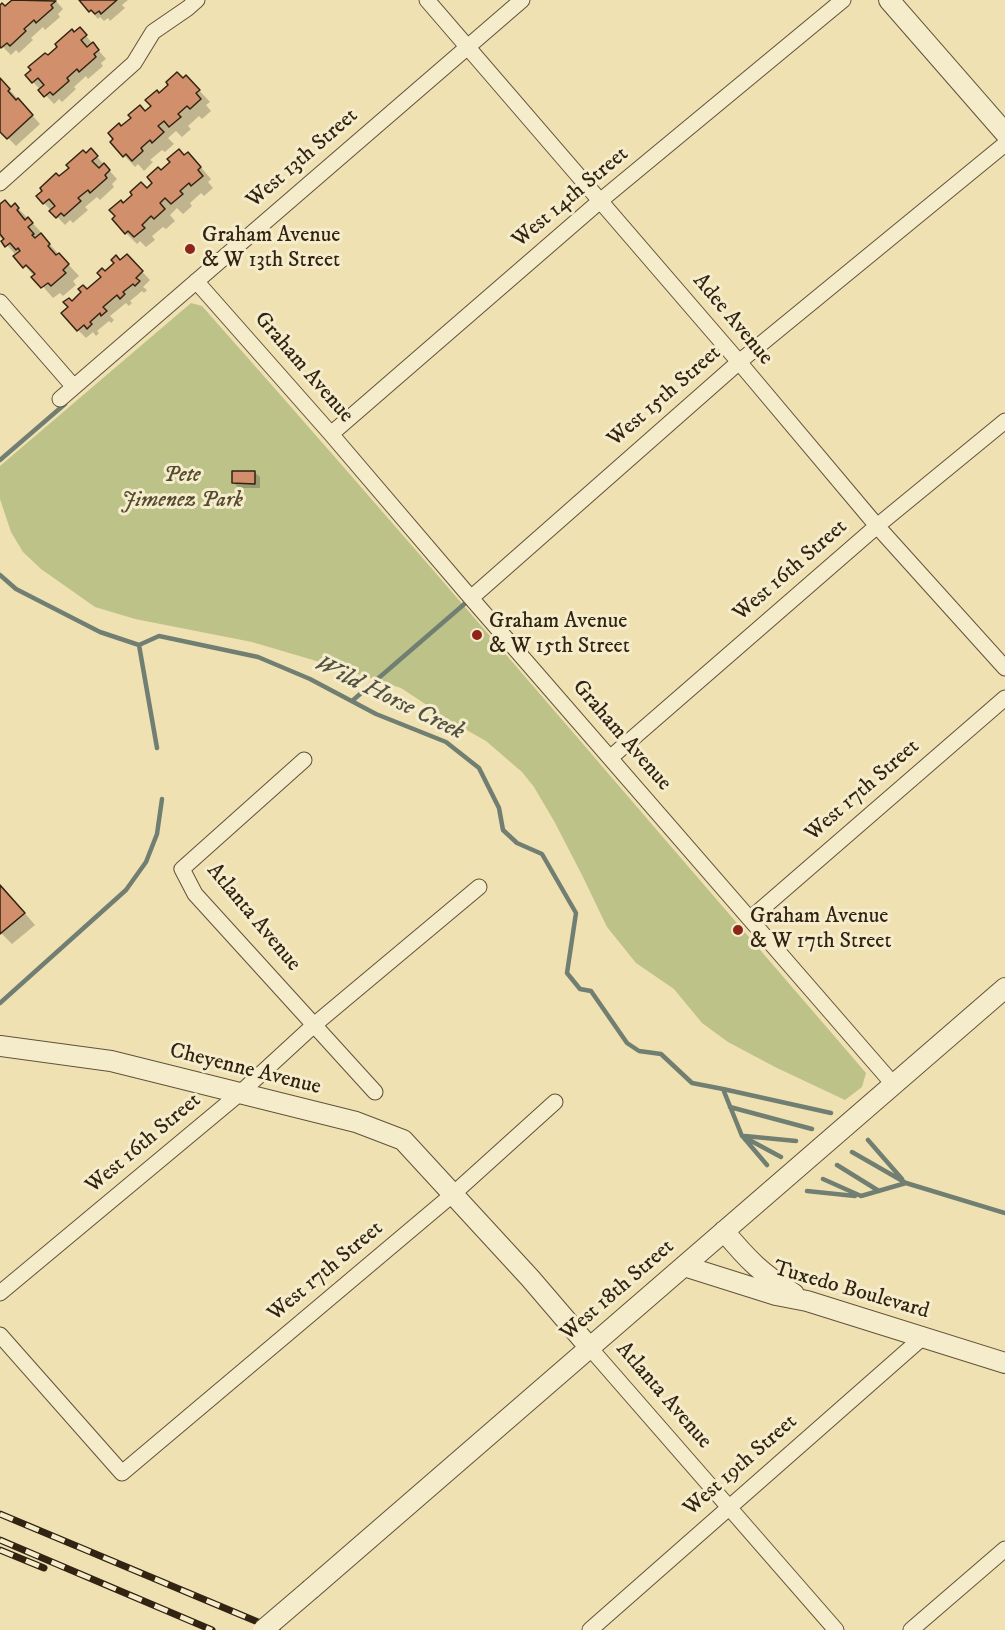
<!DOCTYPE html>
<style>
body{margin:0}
canvas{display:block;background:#efe1b1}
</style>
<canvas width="1005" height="1630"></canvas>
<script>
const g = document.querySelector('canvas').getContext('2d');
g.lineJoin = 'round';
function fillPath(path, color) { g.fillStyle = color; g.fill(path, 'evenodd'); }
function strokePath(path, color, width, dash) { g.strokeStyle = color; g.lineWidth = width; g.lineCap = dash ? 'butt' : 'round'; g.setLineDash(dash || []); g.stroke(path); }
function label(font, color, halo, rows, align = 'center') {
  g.font = font + ' "IM FELL DW Pica",serif'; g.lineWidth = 6; g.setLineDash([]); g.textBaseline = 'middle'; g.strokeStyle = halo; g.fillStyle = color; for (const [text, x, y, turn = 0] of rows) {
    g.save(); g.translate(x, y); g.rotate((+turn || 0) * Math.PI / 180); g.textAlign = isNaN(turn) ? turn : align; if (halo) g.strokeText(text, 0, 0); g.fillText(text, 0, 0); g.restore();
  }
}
const green = new Path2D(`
 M191,303L202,306C408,538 608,774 811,1009L866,1073L862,1087L845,1100L775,1067L728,1042L702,1023L674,989L636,963L607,927L582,875L554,821L534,787L522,772L486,741L454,723L401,688L323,663L252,642L135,619L95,607L41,569L23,552L11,532L0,499V466Z`);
const shadow = new Path2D(`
 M14,0H55L63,9L58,14L60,17L45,30L43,27L31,38L33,40L19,53L16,50L11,55L0,44V7L5,8Z
 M81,0H128L122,5L125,8L110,21L108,18L104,21L100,17L98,19Z
 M80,29L106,59L101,63L103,66L88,79L86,76L74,87L76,89L62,102L59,99L54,104L33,82L48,57Z
 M0,79L40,124L16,146L0,130Z
 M183,80L197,88L210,102L206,105L211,111L202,119L199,116L188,126L191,129L182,137L176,131L168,138L174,144L165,152L162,150L150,160L153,162L144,171L138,164L135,167L112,142L122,128L146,113L153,106L160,95Z
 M91,150L117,179L112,184L114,187L100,200L97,197L85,207L88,210L73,223L70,220L65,225L44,203L59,178Z
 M185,157L199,165L211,179L208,182L213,188L204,196L201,193L190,203L192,206L183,214L177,208L170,215L175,221L166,229L163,227L152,236L155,240L146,247L140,241L137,244L126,233L123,205L147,190L161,172Z
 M15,205L39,230L43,235L42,236L79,276L73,281L76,285L63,296L60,293L53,298L0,237V206L11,209Z
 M121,262L135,264L150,280L143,287L147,290L144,293L142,291L130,301L132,303L129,306L126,303L110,316L114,320L111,323L109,321L97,331L99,333L96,336L93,332L86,338L78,330L70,307L72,302L103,278L105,273Z
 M254,472L260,477V488H239L234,483Z
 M0,884L35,925L12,944L1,933L0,934Z`);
const stream = new Path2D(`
 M0,460L65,404
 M0,575L16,589L100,632L139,645L159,636L258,657L310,679L376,714L446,742L479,768L499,808L503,830L517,843L542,854L576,913L567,973L580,989L591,991L627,1043L639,1051L661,1054L692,1083L723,1089L742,1136L781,1157
 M139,645L157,748
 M352,701L469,600
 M0,1003L126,890L146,862L157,834L162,799
 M723,1089L831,1113
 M730,1107L812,1129
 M745,1136L796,1141
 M744,1138L767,1165
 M868,1140L902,1179
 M852,1152L906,1183
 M837,1165L879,1191
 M823,1179L861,1196L906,1183L1005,1213
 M807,1191L855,1196`);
const building = new Path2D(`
 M12,0L56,1L51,5L53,8L36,23L34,20L24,29L26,31L10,46L7,43L1,48L0,46V5L2,3L5,6Z
 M79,0H117L101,14L99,11L95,14L91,10L89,12Z
 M80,27L87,35L81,40L87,47L93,42L99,50L94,54L96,57L79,72L77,69L67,78L69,81L53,95L50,92L44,97L38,90L44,85L38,78L32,83L25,75L31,70L28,67L45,53L48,55L57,47L55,44L72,29L74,32Z
 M177,72L183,78L186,75L200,90L196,93L201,99L190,109L187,106L178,114L181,117L169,127L164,121L158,126L164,132L152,143L150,140L141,148L143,151L132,161L126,154L123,157L110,142L113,139L108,133L119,123L121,126L131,118L128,115L140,105L145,111L151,106L145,100L157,90L159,93L168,85L166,82Z
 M0,78L10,89L8,91L16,100L18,98L33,115L7,139L0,132Z
 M91,148L98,156L92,161L99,168L104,163L110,170L105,175L107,178L90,193L88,190L78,198L81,201L64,216L61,213L56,218L49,211L55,206L49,199L43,204L36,196L42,191L40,188L56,173L59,176L69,168L66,165L83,150L86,153Z
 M179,149L184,155L188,152L201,167L198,170L203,176L191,186L189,183L180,191L183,194L171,204L165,198L160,203L165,209L154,219L151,216L142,225L145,228L134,237L128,231L125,234L112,219L115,216L109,210L121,200L123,203L132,195L130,192L141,182L147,188L152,183L147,177L158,167L161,170L170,162L167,159Z
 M5,200L11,207L15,203L19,208L17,210L25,220L28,217L33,223L28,227L34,234L32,235L35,238L41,233L50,244L48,246L56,255L59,253L69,264L63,270L66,273L51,286L48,283L41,288L31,277L35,274L26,265L23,268L13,256L20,251L18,248L16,250L10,243L5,247L1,241L4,239L0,234V204Z
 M127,254L143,271L136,278L140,281L135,286L133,284L123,292L125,294L120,299L117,295L103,307L107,311L101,316L100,313L90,322L92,324L87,329L84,325L77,331L61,313L68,307L63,302L69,298L72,301L81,292L78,289L83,285L87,289L101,277L97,273L102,268L105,271L114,263L111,260L116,255L120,260Z
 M232,471H255V484L232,483Z
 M0,885L25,913L0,934Z`);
const minor = new Path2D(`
 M427,0L739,362L877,526L1005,668
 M0,183L134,63L153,32L188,8L197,0
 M196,281L331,434L471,598L894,1085
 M0,302L74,387
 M60,399L522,0
 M331,434L600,201L843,0
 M471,598L739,362L1005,144
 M610,758L877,526L1005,421
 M304,760L182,869L195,894L375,1092
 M750,919L1005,698
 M0,1293L239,1094L314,1025L479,887
 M0,1335L122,1473L452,1195L555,1102
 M590,1348L836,1630
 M590,1630L923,1337
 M911,1630L1005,1549`);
const tertiary = new Path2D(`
 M889,0L1005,133
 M0,1046L111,1061L356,1122L403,1140L530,1278L590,1348
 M724,1231C748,1260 762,1274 794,1294
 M684,1266L776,1295L807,1301L1005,1363
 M311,1589L1005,988`);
const rail = new Path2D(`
 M0,1514L277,1630
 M0,1540L212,1630
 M0,1550L44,1568`);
const tertiaryBridge = new Path2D(`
 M263,1630L311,1589`);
const markers = [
 [190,249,6,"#8f2418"],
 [477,635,6,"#8f2418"],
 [738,930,6,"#8f2418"]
];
const streetNames = [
 ["West 13th Street",303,159,-41],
 ["West 14th Street",571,198,-40],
 ["Adee Avenue",732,320,50],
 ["Graham Avenue",303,368,49],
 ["West 15th Street",665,397,-41],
 ["West 16th Street",791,571,-41],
 ["Graham Avenue",621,736,49],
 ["West 17th Street",863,791,-41],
 ["Atlanta Avenue",253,918,50],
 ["Cheyenne Avenue",245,1070,14],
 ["West 16th Street",144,1144,-40],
 ["West 17th Street",326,1272,-40],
 ["West 18th Street",618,1291,-41],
 ["Tuxedo Boulevard",851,1291,16],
 ["Atlanta Avenue",663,1396,49],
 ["West 19th Street",741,1466,-41]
];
const poiNames = [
 ["Graham Avenue",202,236],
 ["& W 13th Street",202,261],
 ["Graham Avenue",489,622],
 ["& W 15th Street",489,647],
 ["Graham Avenue",750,917],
 ["& W 17th Street",750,942]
];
const parkNames = [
 ["Pete",182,476],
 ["Jimenez Park",182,501]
];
const waterNames = [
 ["Wild Horse Creek",389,699,26]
];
fillPath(green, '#bdc289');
fillPath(shadow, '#0003');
strokePath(stream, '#717f73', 4.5);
fillPath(building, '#d1906b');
strokePath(building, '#322312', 1.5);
strokePath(minor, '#61523a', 17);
strokePath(tertiary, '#61523a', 22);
strokePath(minor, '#f5eccc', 15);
strokePath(tertiary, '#f5eccc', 20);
strokePath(rail, '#322312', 7);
strokePath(rail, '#f5eccc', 4.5, [14]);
strokePath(tertiaryBridge, '#61523a', 22, []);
strokePath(tertiaryBridge, '#f5eccc', 20);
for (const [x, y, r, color] of markers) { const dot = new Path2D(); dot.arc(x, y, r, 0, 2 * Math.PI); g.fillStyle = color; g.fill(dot); strokePath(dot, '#f5eccc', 2); }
label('22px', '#322312', '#f5eccc', streetNames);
label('22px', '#322312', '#f5eccc', poiNames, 'left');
label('italic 22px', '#554b30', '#f5eccc', parkNames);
label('italic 24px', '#525142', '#f5eccc', waterNames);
</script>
